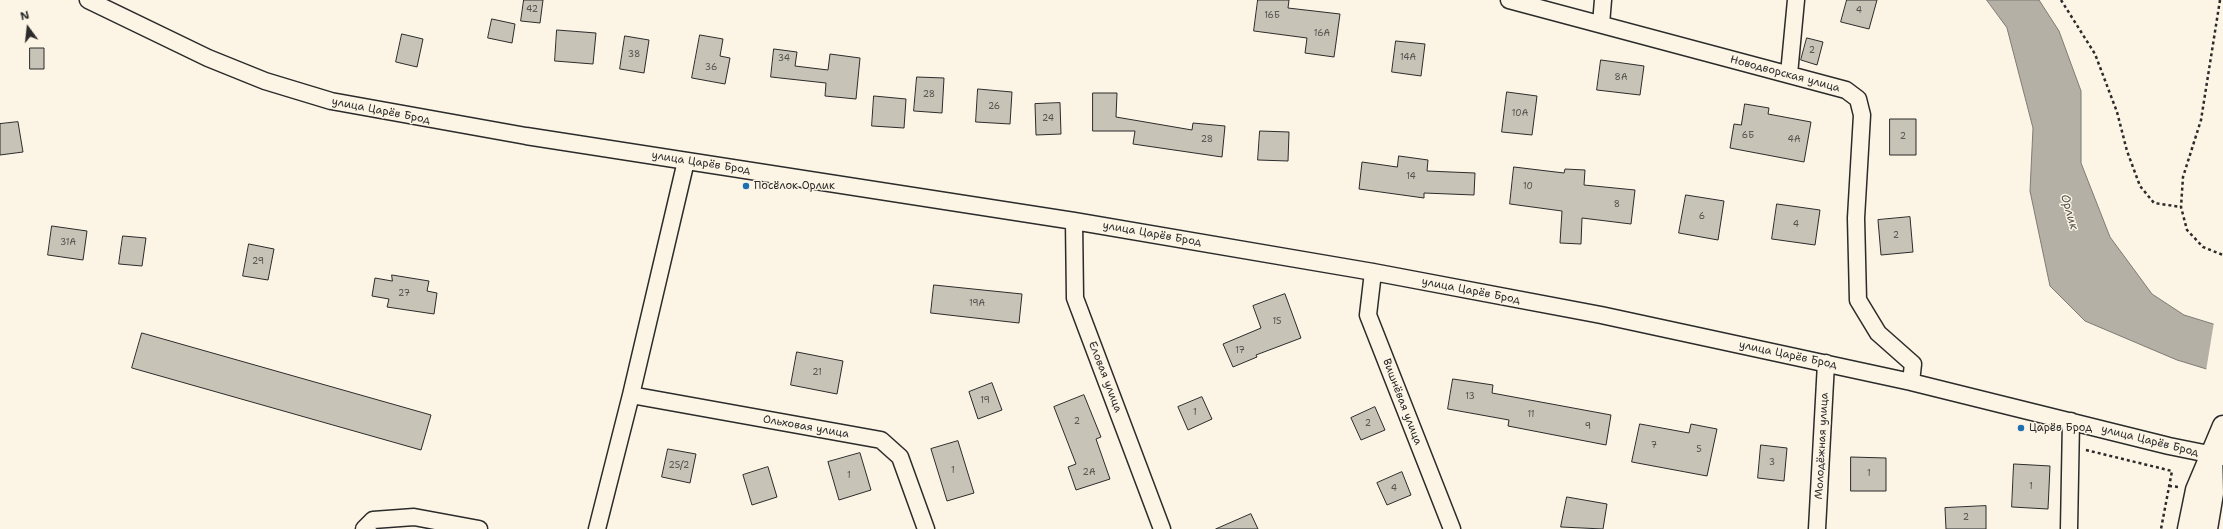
<!DOCTYPE html>
<meta charset="utf-8">
<style>
body{margin:0}
#map{position:relative;width:2223px;height:529px;overflow:hidden;background:#fcf5e5;font-family:"Shantell Sans",sans-serif}
canvas{display:block}
.north{position:absolute;left:8px;top:8px;width:40px;height:40px;-webkit-text-stroke:3px #fcf5e5;paint-order:stroke;rotate:345deg;font-size:11px;font-weight:700;line-height:16px;text-align:center;color:#2b2b2b}
.north::after{content:'';display:block;margin:auto;width:14px;height:18px;background:#2b2b2b;clip-path:polygon(50% 0,100% 100%,50% 72%,0 100%)}
</style>
<div id="map">
<canvas width="2223" height="529"></canvas>
<div class="north">N</div>
</div>
<script>
const g = document.querySelector('canvas').getContext('2d');
g.lineJoin = 'round';
function fillPath(path, color) { g.fillStyle = color; g.fill(path, 'evenodd'); }
function strokePath(path, color, width, dash) { g.strokeStyle = color; g.lineWidth = width; g.lineCap = dash ? 'butt' : 'round'; g.setLineDash(dash || []); g.stroke(path); }
function label(font, color, halo, rows, align = 'center') {
  g.font = font + ' "Shantell Sans",sans-serif'; g.lineWidth = 3; g.setLineDash([]); g.textBaseline = 'middle'; g.strokeStyle = halo; g.fillStyle = color; for (const [text, x, y, turn = 0] of rows) {
    g.save(); g.translate(x, y); g.rotate((+turn || 0) * Math.PI / 180); g.textAlign = isNaN(turn) ? turn : align; if (halo) g.strokeText(text, 0, 0); g.fillText(text, 0, 0); g.restore();
  }
}
const water = new Path2D(`
 M1987,0H2039L2059,31L2081,91V163L2110,237L2152,294L2184,315L2223,327V374L2177,360L2085,321L2050,286L2030,191L2033,128L2007,28Z`);
const pier = new Path2D(`
 M2214,322L2223,325V376L2206,371Z`);
const building = new Path2D(`
 M524,0H543L540,23L521,21Z
 M1258,0H1289L1288,8L1340,14L1334,57L1305,53L1307,38L1254,31Z
 M1847,0H1877L1869,29L1841,22Z
 M492,19L515,24L512,43L488,38Z
 M557,30L596,33L593,64L555,61Z
 M402,34L423,39L417,67L396,62Z
 M700,35L723,39L720,56L730,58L725,84L692,78Z
 M625,36L649,40L644,73L620,69Z
 M1807,38L1823,42L1817,65L1801,60Z
 M1396,41L1425,44L1421,76L1392,72Z
 M30,48H44V69H30Z
 M774,49L797,52L795,66L828,70L830,54L860,58L856,99L825,96L826,83L771,77Z
 M1601,60L1644,66L1640,95L1597,90Z
 M917,77L944,78L942,113L914,111Z
 M978,89L1012,92L1010,124L976,122Z
 M1507,92L1537,96L1532,135L1502,132Z
 M1093,93H1117L1116,117L1192,130L1193,123L1225,126L1222,157L1133,144L1135,131H1093Z
 M874,96L906,99L904,128L872,126Z
 M1060,103L1061,134L1036,135L1035,104Z
 M1745,104L1769,108L1768,114L1811,122L1804,162L1730,148L1734,124L1741,125Z
 M1890,119H1916V155H1890Z
 M18,122L23,152L0,155V124Z
 M1260,131L1289,132L1288,161L1258,160Z
 M1399,156L1428,160L1427,171L1475,173L1474,195L1424,193V198L1359,189L1362,162L1397,167Z
 M1514,167L1564,173L1565,169L1585,170L1584,185L1635,190L1631,224L1582,218L1581,244L1560,243L1562,211L1510,204Z
 M1686,195L1724,201L1718,240L1679,233Z
 M1777,204L1820,210L1815,245L1772,239Z
 M1910,217L1913,252L1881,255L1878,220Z
 M52,226L87,231L83,260L48,255Z
 M123,236L146,238L142,266L119,264Z
 M249,244L274,249L268,280L243,276Z
 M392,275L429,281L427,291L437,293L434,314L387,307L389,299L372,296L375,278L392,281Z
 M934,285L1022,294L1019,323L931,313Z
 M1285,294L1301,338L1256,355L1257,357L1233,367L1223,344L1261,328L1253,306Z
 M142,333L431,415L421,450L132,368Z
 M797,352L843,361L837,394L791,385Z
 M1453,379L1493,385L1492,393L1611,415L1606,445L1508,426L1509,420L1448,409Z
 M992,383L1002,410L978,419L969,392Z
 M1084,395L1101,437L1096,439L1110,479L1076,490L1068,467L1076,464L1054,407Z
 M1202,397L1212,419L1188,430L1178,407Z
 M1375,407L1385,430L1361,440L1351,418Z
 M1640,424L1689,433L1691,424L1717,429L1707,476L1632,462Z
 M958,441L974,493L947,501L931,449Z
 M1761,445L1787,448L1784,481L1758,478Z
 M668,449L696,454L690,483L662,477Z
 M860,453L871,490L839,500L828,462Z
 M1851,457L1886,458V491H1851Z
 M2014,464L2050,466L2048,509L2012,507Z
 M768,467L777,497L752,505L743,475Z
 M1402,472L1411,495L1387,505L1377,483Z
 M1567,497L1607,504L1603,529L1561,527Z
 M1986,506V529H1946L1945,508Z
 M1251,514L1258,529H1216Z`);
const path = new Path2D(`
 M2061,0L2095,54L2117,112L2127,151L2140,186L2154,203L2181,207
 M2220,0L2201,120L2183,177L2181,207L2187,230L2203,247L2223,255
 M2086,450L2172,471L2161,529
 M2169,486L2179,487`);
const minor = new Path2D(`
 M88,0L208,58L265,81L331,101L526,136L1074,221L1373,272L1601,315L1911,382L2169,446L2223,457
 M1509,0L1846,90L1858,99L1862,115L1856,218L1858,300L1878,333L1913,364L1911,382
 M1601,24L1603,0
 M1789,74L1796,0
 M1074,221L1075,298L1162,529
 M1373,272L1368,315L1452,529
 M631,395L881,440L900,457L926,529
 M364,529L373,520L414,517L479,529
 M597,529L631,395L686,161
 M1817,529L1826,363
 M2069,529L2071,421`);
const major = new Path2D(`
 M2188,529L2196,490L2223,426
 M2207,529L2213,493L2212,455`);
const markers = [
 [746,186,4,"#1f6fb2"],
 [2021,428,4,"#1f6fb2"]
];
const numberNames = [
 ["42",532,10],
 ["4",1859,11],
 ["16Б",1272,16],
 ["16А",1322,34],
 ["2",1812,51],
 ["38",634,55],
 ["14А",1408,58],
 ["34",784,59],
 ["36",711,68],
 ["8А",1621,78],
 ["28",929,95],
 ["26",994,107],
 ["10А",1520,114],
 ["24",1048,119],
 ["6Б",1748,136],
 ["2",1903,137],
 ["28",1207,140],
 ["4А",1794,140],
 ["14",1411,177],
 ["10",1528,187],
 ["8",1617,205],
 ["6",1702,217],
 ["4",1796,225],
 ["2",1896,236],
 ["31А",68,243],
 ["29",258,262],
 ["27",404,294],
 ["19А",977,304],
 ["15",1277,322],
 ["17",1240,351],
 ["21",817,373],
 ["13",1470,397],
 ["19",985,401],
 ["1",1195,413],
 ["11",1531,415],
 ["2",1077,422],
 ["2",1368,424],
 ["9",1588,427],
 ["7",1654,446],
 ["5",1699,450],
 ["3",1772,463],
 ["25/2",679,466],
 ["1",953,471],
 ["2А",1089,473],
 ["1",1869,474],
 ["1",849,476],
 ["1",2031,487],
 ["4",1394,489],
 ["2",1966,518]
];
const streetNames = [
 ["Новодворская улица",1785,74,15],
 ["улица Царёв Брод",381,111,11],
 ["улица Царёв Брод",701,163,9],
 ["улица Царёв Брод",1152,234,10],
 ["улица Царёв Брод",1471,291,11],
 ["улица Царёв Брод",1788,355,12],
 ["Еловая улица",1105,377,69],
 ["Вишнёвая улица",1402,402,69],
 ["Ольховая улица",806,427,10],
 ["улица Царёв Брод",2150,441,14],
 ["Молодёжная улица",1822,446,-87]
];
const poiNames = [
 ["Посёлок Орлик",754,186],
 ["Царёв Брод",2029,428]
];
const waterNames = [
 ["Орлик",2069,212,74]
];
fillPath(water, '#b4b0a5');
strokePath(water, '#7d7b74', 1);
fillPath(pier, '#fcf5e5');
fillPath(building, '#c8c3b7');
strokePath(building, '#2b2b2b', 1);
strokePath(minor, '#2b2b2b', 19);
strokePath(major, '#2b2b2b', 23);
strokePath(path, '#2b2b2b', 2.5, [3, 3]);
strokePath(minor, '#fcf5e5', 16);
strokePath(major, '#fcf5e5', 20);
for (const [x, y, r, color] of markers) { const dot = new Path2D(); dot.arc(x, y, r, 0, 2 * Math.PI); g.fillStyle = color; g.fill(dot); strokePath(dot, '#fcf5e5', 1.5); }
label('9px', '#52514e', null, numberNames);
label('11px', '#2b2b2b', '#fcf5e5', streetNames);
label('11px', '#2b2b2b', '#fcf5e5', poiNames, 'left');
label('italic 12px', '#545350', '#fcf5e5', waterNames);
</script>
